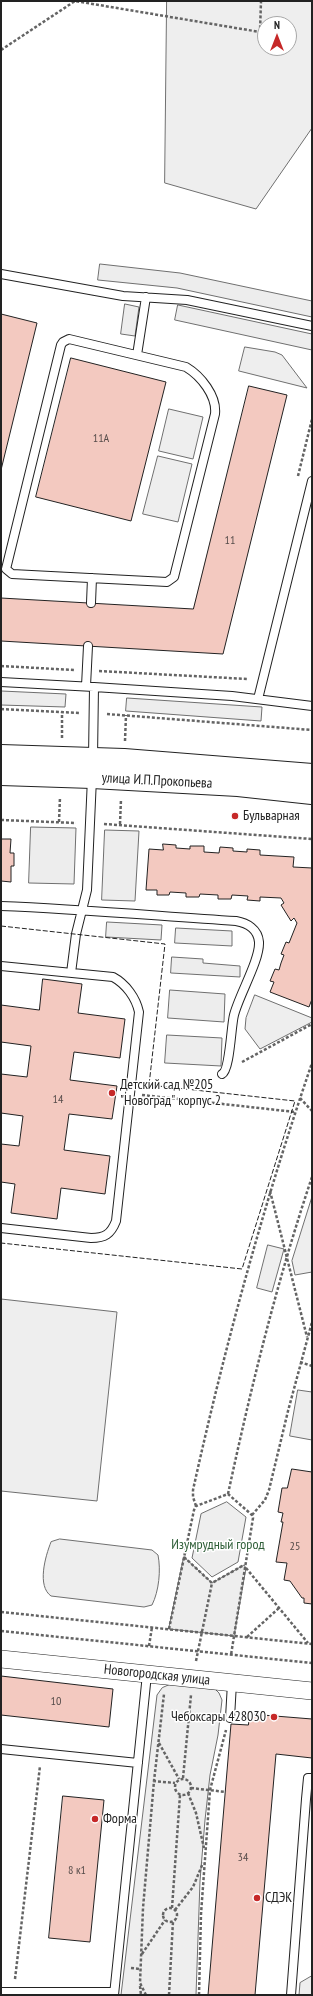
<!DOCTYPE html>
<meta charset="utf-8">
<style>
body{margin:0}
#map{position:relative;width:313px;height:1996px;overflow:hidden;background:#fff;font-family:"PT Sans Narrow",sans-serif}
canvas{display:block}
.frame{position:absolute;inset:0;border:2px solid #222;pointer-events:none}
.north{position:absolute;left:257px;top:16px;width:40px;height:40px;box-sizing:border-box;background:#fff;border:1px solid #a7a7a7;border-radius:50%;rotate:0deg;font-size:11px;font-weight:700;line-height:16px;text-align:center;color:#222}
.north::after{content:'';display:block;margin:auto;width:14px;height:18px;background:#c62828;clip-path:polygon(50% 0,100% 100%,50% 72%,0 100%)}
</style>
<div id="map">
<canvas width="313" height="1996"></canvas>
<div class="frame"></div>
<div class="north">N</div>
</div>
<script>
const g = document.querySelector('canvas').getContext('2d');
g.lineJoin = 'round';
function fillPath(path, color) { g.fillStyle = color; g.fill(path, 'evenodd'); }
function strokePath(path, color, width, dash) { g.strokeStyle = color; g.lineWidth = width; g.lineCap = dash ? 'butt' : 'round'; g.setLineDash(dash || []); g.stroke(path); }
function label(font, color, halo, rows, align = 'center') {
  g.font = font + ' "PT Sans Narrow",sans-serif'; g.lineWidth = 3; g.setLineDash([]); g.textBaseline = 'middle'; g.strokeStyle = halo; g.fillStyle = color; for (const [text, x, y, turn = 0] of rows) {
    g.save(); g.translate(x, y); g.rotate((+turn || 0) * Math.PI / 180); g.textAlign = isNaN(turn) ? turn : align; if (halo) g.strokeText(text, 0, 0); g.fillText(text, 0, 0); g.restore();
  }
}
const green = new Path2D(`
 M167,1H312V128L256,209L165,183ZM265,24H289V48H265Z
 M245,347L275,352L282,355L307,388L239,371Z
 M169,409L203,417L193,459L159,451Z
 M158,456L192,464L178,522L143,514Z
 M255,995L312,1018V1022L260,1049L245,1029L246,1018Z
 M312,1197V1272L295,1275L292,1261Z
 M268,1245L284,1249L272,1292L257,1288Z
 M1,1299L117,1312L97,1501L1,1491Z
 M227,1502L246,1517L238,1562L212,1577L192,1558L201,1514Z
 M60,1539L152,1550L158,1555C161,1570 159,1591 152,1605L144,1607L51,1596C37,1586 45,1557 51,1542Z
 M184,1557L212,1583L244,1565L246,1568L234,1636L169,1629Z
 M171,1684L215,1689L219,1693L222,1700L218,1735L210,1775L205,1820L200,1881L196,1995H121L157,1695L162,1688Z
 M312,1976V1995H299L300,1983Z`);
const parking = new Path2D(`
 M100,264L180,273L312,301V317L177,288L98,280Z
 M125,304L139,307L135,336L121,334Z
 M178,305L312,334V350L175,320Z
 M1,691L66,694L65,707L1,705Z
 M127,698L262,707L261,721L126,711Z
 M31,827L76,828L74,884L29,883Z
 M105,830L139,831L135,901L102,900Z
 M107,922L162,925L161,940L106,937Z
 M176,928L232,931V946L175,943Z
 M172,957L203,959V963L240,966V977L171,973Z
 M170,990L225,994L224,1022L168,1018Z
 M167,1035L222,1038L221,1066L165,1063Z
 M298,1390L312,1392V1440L290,1436Z`);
const building = new Path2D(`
 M1,314L37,323L1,470Z
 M71,358L166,382L131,521L36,497Z
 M249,386L287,395L223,654L1,641V598L193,609Z
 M1,839H11L10,853H14V866H11V882L1,881Z
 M163,844L176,845V848L190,849V846H204V852L219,853L220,847L233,848V851L247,852V849L260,850V855L294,857L293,867L312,868V999L309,1007L270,992L274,982L270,981L275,969L279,970L281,963L284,955L281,954L286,942L289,943L297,923L294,918L291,921L281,905L284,903L281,898L260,897V901L247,900L248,896L232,895L231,899H218V895L200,894L199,897H186V893L170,892L169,895H157V890H146L149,849L163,850Z
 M43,979L82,984L78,1013L125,1019L120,1058L74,1052L70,1080L117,1086L112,1119L69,1114L64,1150L110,1156L105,1194L61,1188L57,1219L11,1213L15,1184L1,1182V1144L19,1146L23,1116L1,1113V1074L27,1077L31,1046L1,1042V1005L39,1010Z
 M292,1469L312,1472V1604L304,1603V1598H302L290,1581L284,1580L287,1563L276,1562L283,1522H281L283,1513L278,1512L282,1488H287Z
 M1,1676L113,1689L109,1727L1,1715Z
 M250,1714L312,1719V1758L276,1754L255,1995H208L231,1724L248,1725Z
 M63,1796L104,1800L90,1942L49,1938Z`);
const path = new Path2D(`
 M1,50L75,1L260,32L261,1
 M298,476L312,419
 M1,666L74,670
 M99,671L248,679
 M1,709L80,713
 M107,714L312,730
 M62,738V712
 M125,741L126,715
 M1,820L76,823
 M59,822L60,797
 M104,824L312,839
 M120,824L121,799
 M242,1062L312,1024
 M142,1095L295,1112
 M300,1098L312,1111
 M270,1191L307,1337
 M300,1362L312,1366
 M228,1494C251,1387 277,1281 312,1177
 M196,1506L193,1497V1490C225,1345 264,1203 312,1063
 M252,1515L265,1500L269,1490L288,1411L312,1322
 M184,1557L212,1583L244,1565
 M246,1568L308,1643
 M1,1612L312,1644
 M169,1629L194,1510L196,1506L228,1494L252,1515L253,1518L231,1655
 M1,1631L312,1663
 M247,1637L279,1608
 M149,1646L152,1627
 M196,1661L212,1583
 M159,1743L179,1779
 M183,1778L191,1695
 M175 1787a8 8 0 1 1 16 0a8 8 0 1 1-16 0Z
 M153,1781L175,1783
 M191,1788L226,1792
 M188,1793L196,1813L204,1848
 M163 1915a7 7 0 1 1 14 0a7 7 0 1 1-14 0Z
 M172,1908L180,1795
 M175,1910L193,1887L203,1863
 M142,1954L165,1920
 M131,1968L140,1969
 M15,1979L40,1766
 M140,1986L141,1995
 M146,1995L140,1983L143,1908L154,1781L164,1694
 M169,1995L173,1921
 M199,1995L201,1914L210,1790L226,1730`);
const lane = new Path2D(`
 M1,274L123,296L187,300L312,326
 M69,339L186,367C201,376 217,396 215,414L175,573L174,577L167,582L12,574L6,569L61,345L63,342Z
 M137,355L146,297
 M91,603L92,578
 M1,682L94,687L93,758
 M86,686L88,646
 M94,687L232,696L312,706
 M258,699L312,481
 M1,906C79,909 158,916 236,921C247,923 258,929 259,942C260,960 239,995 234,1015C231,1026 230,1070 222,1074
 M1,966L113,977C126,984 136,998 139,1012L116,1221C111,1234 105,1238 91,1238L1,1228
 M71,973L76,934L87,890L92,778
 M230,1718L232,1683
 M1,1749L138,1763
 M1,1992H114
 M114,1995L147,1674
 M291,1995L306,1799L308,1778H312`);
const street = new Path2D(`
 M1,1659L312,1691`);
const secondary = new Path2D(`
 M1,756L124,760L312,775
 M1,774L92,777L238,785L312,793`);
const fence = new Path2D(`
 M1,926L165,944L149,1085L295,1101L242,1269L1,1243`);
const markers = [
 [235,816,4,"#c62828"],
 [112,1093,4,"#c62828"],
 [274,1717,4,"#c62828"],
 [95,1819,4,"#c62828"],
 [257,1898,4,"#c62828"]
];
const numberNames = [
 ["11А",101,439],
 ["11",230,541],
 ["14",58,1100],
 ["25",295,1547],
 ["10",56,1702],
 ["34",243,1858],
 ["8 к1",77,1871]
];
const streetNames = [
 ["улица И.П.Прокопьева",157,781,3],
 ["Новогородская улица",157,1675,6]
];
const poiNames = [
 ["Бульварная",243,816],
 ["Детский сад №205",120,1085],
 ["\"Новоград\" корпус 2",120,1101],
 ["Чебоксары 428030",266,1717,"right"],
 ["Форма",103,1819],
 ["СДЭК",265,1898]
];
const parkNames = [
 ["Изумрудный город",218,1545]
];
fillPath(green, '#eee');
strokePath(green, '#6f6f6f', 1);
fillPath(parking, '#ededed');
strokePath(parking, '#6f6f6f', 1);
fillPath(building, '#f3c9c0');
strokePath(building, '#222', 1);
strokePath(lane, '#222', 10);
strokePath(street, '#222', 18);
strokePath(secondary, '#222', 24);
strokePath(path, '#646464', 2.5, [3, 2]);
strokePath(lane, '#fff', 8);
strokePath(street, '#fff', 17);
strokePath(secondary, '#fff', 22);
strokePath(fence, '#222', 1, [5, 2]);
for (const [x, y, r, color] of markers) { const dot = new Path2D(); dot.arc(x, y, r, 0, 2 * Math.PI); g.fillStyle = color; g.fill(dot); strokePath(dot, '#fff', 1.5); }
label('12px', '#564c4a', null, numberNames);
label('14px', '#222', '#fff', streetNames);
label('14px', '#222', '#fff', poiNames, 'left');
label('14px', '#2f5e38', '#fff', parkNames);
</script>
